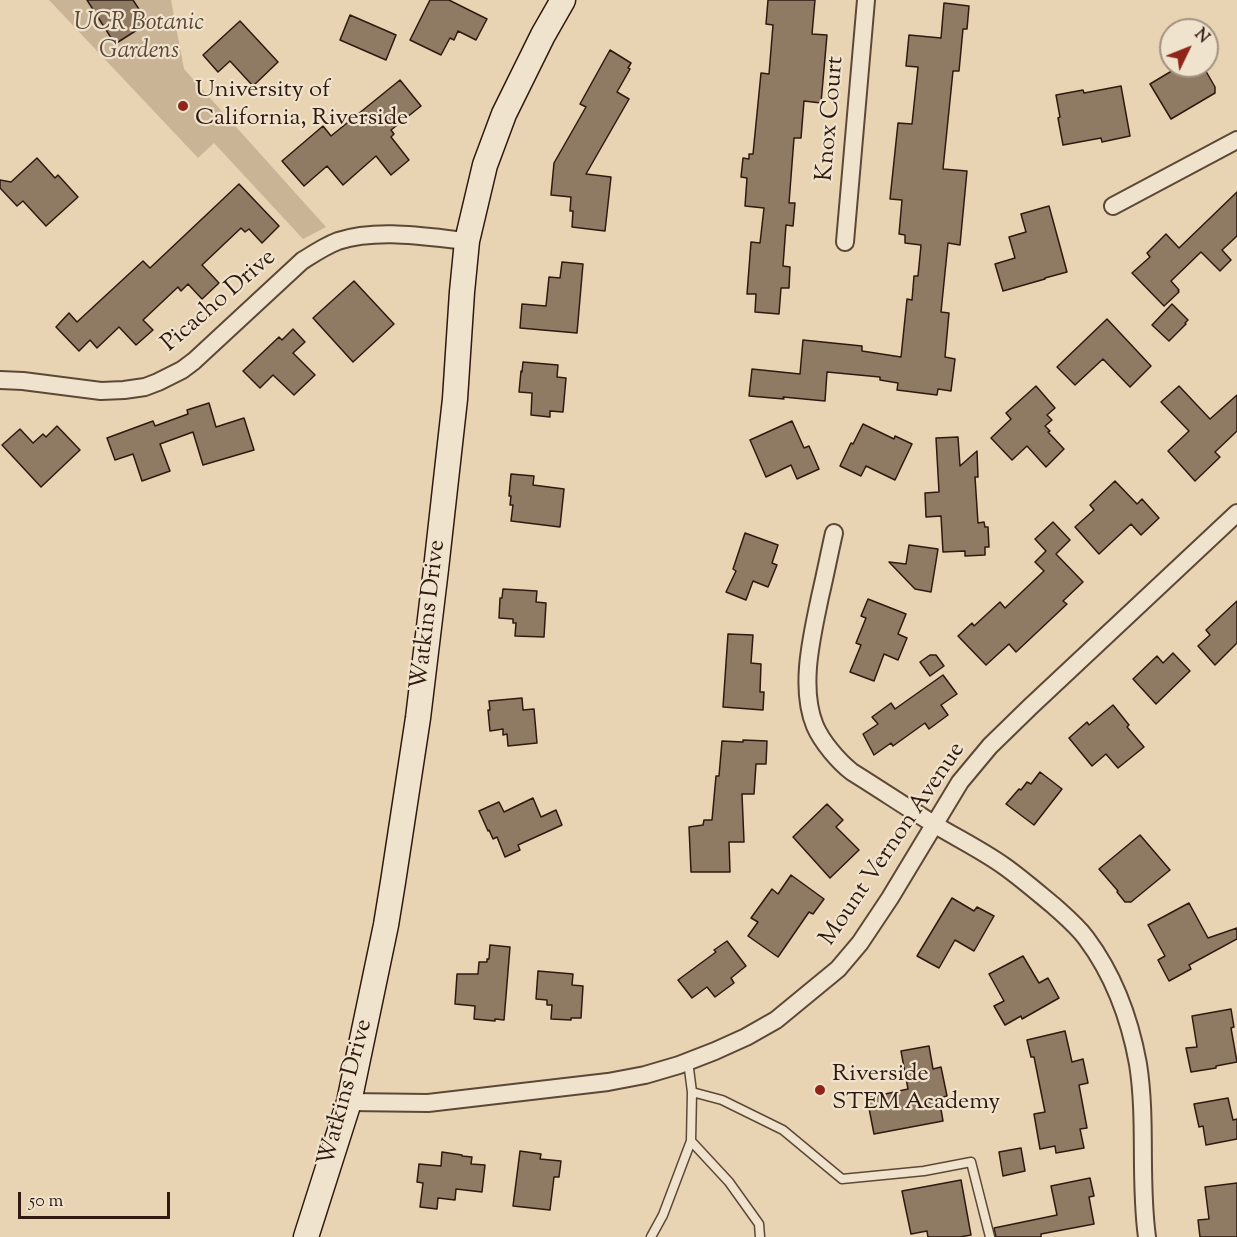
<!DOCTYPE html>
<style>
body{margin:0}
#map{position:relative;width:1237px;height:1237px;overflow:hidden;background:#e8d4b2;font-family:"Sorts Mill Goudy",serif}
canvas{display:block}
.north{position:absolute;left:1159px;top:18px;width:60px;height:60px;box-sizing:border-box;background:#f0e3cd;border:2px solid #a39281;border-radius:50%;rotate:47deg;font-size:16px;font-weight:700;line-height:24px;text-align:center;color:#2f1910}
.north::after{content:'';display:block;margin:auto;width:21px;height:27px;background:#8f2418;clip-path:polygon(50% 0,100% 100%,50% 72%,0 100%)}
.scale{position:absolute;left:18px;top:1192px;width:152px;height:27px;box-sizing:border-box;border:3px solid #2f1910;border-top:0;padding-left:8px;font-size:18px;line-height:21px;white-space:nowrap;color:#2f1910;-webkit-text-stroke:4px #f0e3cd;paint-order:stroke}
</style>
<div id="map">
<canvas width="1237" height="1237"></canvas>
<div class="north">N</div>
<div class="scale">50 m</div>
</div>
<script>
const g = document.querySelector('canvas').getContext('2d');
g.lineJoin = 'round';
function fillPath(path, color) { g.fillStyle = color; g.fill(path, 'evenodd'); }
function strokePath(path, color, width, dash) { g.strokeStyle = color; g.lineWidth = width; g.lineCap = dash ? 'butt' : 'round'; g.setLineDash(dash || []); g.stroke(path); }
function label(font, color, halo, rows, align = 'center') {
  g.font = font + ' "Sorts Mill Goudy",serif'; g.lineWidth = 4.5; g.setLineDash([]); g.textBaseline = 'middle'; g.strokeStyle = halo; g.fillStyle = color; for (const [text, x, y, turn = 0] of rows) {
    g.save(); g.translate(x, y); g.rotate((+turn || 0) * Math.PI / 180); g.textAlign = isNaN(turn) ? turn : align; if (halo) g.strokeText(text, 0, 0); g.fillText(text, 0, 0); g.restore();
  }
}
const green = new Path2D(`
 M49,0H171L184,69L326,227L303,239L214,143L198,158Z`);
const building = new Path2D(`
 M87,0H133L148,23L115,44Z
 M430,0H449L487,19L476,40L458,31L454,40L450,38L441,55L410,40Z
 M768,0H815L812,34L827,35L821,103L804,101L801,138H794L789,203H795L793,226L786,225L783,266L790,267L789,288H781L779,314L755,312L756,294H747L751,242L760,243L764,208L745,206L747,178L741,177L743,158L749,159V154H753L761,73L769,74L773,25L766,24Z
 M944,3L969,6L967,29H963L959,71H953L943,169L967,171L960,245L948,243L941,312L949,313L945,357L955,359L951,391L938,389L937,395L897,390L898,383L880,380V377L827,372L825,401L783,397L784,399L749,396L752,369L800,374L803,340L862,346V351L901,357L907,299L912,300L914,276H918L921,245L905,243V235L899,234L902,200L890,199L898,123L912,124L918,67L906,66L909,35L941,38Z
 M350,15L396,35L386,60L340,40Z
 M240,21L278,62L253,86L230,61L218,72L203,55Z
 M610,50L631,63L628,68L630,69L617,92L629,99L586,174L611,177L605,231L572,227L573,211H570L571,197L551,195L554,163L586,107L580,104Z
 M1180,66H1203L1215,87V93L1171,119L1150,84Z
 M400,80L421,106L391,130L394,134L391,137L409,160L391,175L376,156L343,185L327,166L304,186L282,161L323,126L331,136Z
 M1121,86L1130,136L1102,142L1101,138L1063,145L1058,118L1060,117L1056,95L1083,90L1084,93Z
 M37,158L55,178L58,175L78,197L46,226L23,201L17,206L0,188V180L11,182Z
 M239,184L279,226L262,243L249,229L245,232L241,228L202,265L219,283L202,299L188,284L181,291L178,287L143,320L153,330L136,345L119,327L97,348L90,340L79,351L56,327L69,313L77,322L143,261L150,268Z
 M1237,192V236L1222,250L1231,260L1220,271L1201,252L1171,281L1179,290L1178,291L1179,292L1164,306L1132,273L1150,257L1147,253L1166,234L1179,248Z
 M1049,206L1067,272L1045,278V279L1003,291L995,264L1015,258L1009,237L1026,232L1021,214Z
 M562,262L583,264L577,333L520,328L522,304L546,306L549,277L560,278Z
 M354,281L394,324L353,362L313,318Z
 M1172,304L1188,320L1185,323L1186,324L1169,341L1152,325Z
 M1107,319L1151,366L1130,387L1103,359L1075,385L1057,367Z
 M293,329L305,342L293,353L315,375L294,395L273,375L260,388L243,371L279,337L282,340Z
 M523,362L558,365L557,377L566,378L563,412L550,411V417L531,415L532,393L519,392L521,371L522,372Z
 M1036,386L1055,408L1047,415L1052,420L1045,426L1050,431L1048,432L1064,449L1046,467L1027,446L1012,460L991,438L1011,419L1006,413Z
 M1179,386L1210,419L1237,395V431L1215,452L1220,457L1195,481L1168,451L1189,431L1161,402Z
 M209,403L216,427L244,418L254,450L203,465L193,432L160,444L170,471L142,481L133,454L115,460L107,438L153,421L155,426L188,414L187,410Z
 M792,421L804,448L809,446L819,469L797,479L791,465L766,477L750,440Z
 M863,424L894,439L895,436L912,444L895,480L866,466L861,476L840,466L851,443L853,444Z
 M57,426L80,450L41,487L2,445L20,429L33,443L43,434L46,437Z
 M958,437L960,466L977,451L978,477H975L978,523L984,522L985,527H988L989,547H985V555L965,556V551L943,552L941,516L926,517L925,493L939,492L936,438Z
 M511,474L534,476L533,485L564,489L560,527L511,521L513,505H510L511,496H509Z
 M1115,481L1137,504L1142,499L1159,518L1141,535L1131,524L1099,554L1075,527L1094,510L1090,505Z
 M1053,522L1070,540L1056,554L1083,582L1063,601L1067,604L1016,652L1009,644L986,665L958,636L972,623L974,626L1000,602L1005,608L1044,571L1035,562L1046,551L1035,539Z
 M745,533L778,545L772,563L777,565L768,587L753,581L746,600L726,592L736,571L733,569Z
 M909,545L938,549L931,592L915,589L889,562L906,564Z
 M503,589L537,591L536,602L546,603L544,637L515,636L516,623H513V619L499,618L500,598H502Z
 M868,599L906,614L898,634L907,638L898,660L884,654L874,681L850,672L861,645L856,643L866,618L861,616Z
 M1237,601V643L1215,665L1198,646L1210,635L1206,630Z
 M728,634L753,635L751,663L761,664L760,692H764L763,710L723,707Z
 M1173,653L1190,671L1156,704L1133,679L1157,656L1163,663Z
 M930,655H936L944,666L930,676L920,662Z
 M943,675L957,694L941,705L948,715L929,729L925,723L893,746L891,743L874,755L863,734L878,724L872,717L891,703L895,709Z
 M522,698L523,710L534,709L537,743L508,746L507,734L503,735V729L490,731L488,710H490L489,701Z
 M1113,705L1129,725L1127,727L1144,747L1118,768L1106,754L1092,766L1069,738L1087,722L1089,725Z
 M743,740L767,741L766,764H756L754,794H742L744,842H729L730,872H691L689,827L703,825L704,820H712L716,776H719L722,741L743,742Z
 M1040,772L1062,789L1034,825L1006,804L1019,789L1021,790L1027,782L1031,784Z
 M533,798L541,817L556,810L562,825L518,845L520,850L505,857L497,837L493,839L489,830L488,831L479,811L499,802L504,812Z
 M827,804L843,820L836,827L859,850L830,878L793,837Z
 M1140,835L1170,870L1131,902H1125L1117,892L1118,891L1099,869Z
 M791,875L824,899L813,914L809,912L778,957L748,936L758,922L751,918L772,889L778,894Z
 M952,898L974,911L977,907L994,916L974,951L955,940L939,968L917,956Z
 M1189,903L1208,938L1237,928V939L1189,965L1191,969L1169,981L1158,960L1165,956L1148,925Z
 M727,941L746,966L731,978L734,983L715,997L707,987L692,998L678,980L716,952L714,950Z
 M490,945L510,947L504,1020L495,1019V1021L474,1019L475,1006L455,1004L457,974H478L479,962H487V959H489Z
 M1023,956L1039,983L1048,978L1059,998L1022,1019L1021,1016L1005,1025L994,1006L1004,1001L989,974Z
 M538,971L573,974L572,985L583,986L581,1018H571V1020L551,1019L552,1005H547V1000L536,999Z
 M1231,1009L1234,1027L1231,1028L1237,1062L1216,1066V1068L1191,1072L1186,1048L1197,1047L1192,1016Z
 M1065,1031L1072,1062L1083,1059L1088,1083L1079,1085L1087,1128L1080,1129L1084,1148L1056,1153L1055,1146L1040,1149L1034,1114L1045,1112L1034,1057H1031L1027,1040Z
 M929,1046L933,1069L941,1067L947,1096L939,1098L943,1121L874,1134L867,1098L908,1089L901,1051Z
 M1228,1098L1233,1120L1237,1119V1139L1206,1145L1203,1126L1199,1127L1194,1104Z
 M1021,1148L1025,1171L1003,1176L999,1152Z
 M520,1151L541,1154L540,1159L561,1161L559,1177H554L550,1210L513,1206Z
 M442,1152L462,1155V1156L472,1157L471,1164L485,1165L482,1192L456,1189L455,1200L438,1198L437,1209L420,1207L423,1183L417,1182L419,1164L441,1166Z
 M1090,1178L1094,1196L1089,1197L1094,1224L1041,1234V1237H996L994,1228L1057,1215L1051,1186Z
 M961,1180L971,1235L960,1237H928L927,1231L911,1234L902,1191Z
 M1237,1183V1237H1200L1198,1220L1209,1219L1205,1187Z`);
const service = new Path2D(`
 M692,1092L722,1100L783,1130L842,1179L924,1171L971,1162L990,1237
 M691,1141L729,1182L759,1224L760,1237
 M651,1237L663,1215L691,1141L692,1092L688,1061`);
const minor = new Path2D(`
 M1113,206L1237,140
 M845,242L866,0
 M0,380L23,381L101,391L124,390L145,387L158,382L182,370L194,361L302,261C313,254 325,246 338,241C378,228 427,237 467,241
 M834,533C829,555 825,576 820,597C812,636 799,687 815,726C822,742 838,761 852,772C881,790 909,809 937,826C959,839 983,851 1004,866C1021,878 1037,892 1054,906C1065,916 1077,926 1086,938C1113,974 1130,1020 1138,1064C1147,1121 1139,1180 1147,1237
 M349,1102L428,1103L608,1082L645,1075L679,1065L715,1051L746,1037L776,1020L838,969L860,943L890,898L960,782L990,746L1030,707L1237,513`);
const secondary = new Path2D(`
 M306,1237L349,1102L386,925L393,882L418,718L436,569L455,399L462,292L467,241L485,165L504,114L543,35L563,0`);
const markers = [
 [183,106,6,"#8f2418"],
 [820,1090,6,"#8f2418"]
];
const parkNames = [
 ["UCR Botanic",139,25],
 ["Gardens",139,53]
];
const poiNames = [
 ["University of",195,92],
 ["California, Riverside",195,120],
 ["Riverside",832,1076],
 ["STEM Academy",832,1104]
];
const streetNames = [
 ["Knox Court",832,119,-85],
 ["Picacho Drive",220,302,-41],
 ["Watkins Drive",430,615,-83],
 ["Mount Vernon Avenue",894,845,-56],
 ["Watkins Drive",347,1093,-75]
];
fillPath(green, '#c9b496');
fillPath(building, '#8f7a64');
strokePath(building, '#2f1910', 1.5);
strokePath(service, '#5d4838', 11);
strokePath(minor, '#5d4838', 20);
strokePath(secondary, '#2f1910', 27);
strokePath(service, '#f0e3cd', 8);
strokePath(minor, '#f0e3cd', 16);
strokePath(secondary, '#f0e3cd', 24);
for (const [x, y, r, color] of markers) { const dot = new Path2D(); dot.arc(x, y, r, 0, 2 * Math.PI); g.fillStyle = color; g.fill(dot); strokePath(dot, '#f0e3cd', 2); }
label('italic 24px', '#5d4838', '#f0e3cd', parkNames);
label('24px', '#2f1910', '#f0e3cd', poiNames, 'left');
label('24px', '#2f1910', '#f0e3cd', streetNames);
</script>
